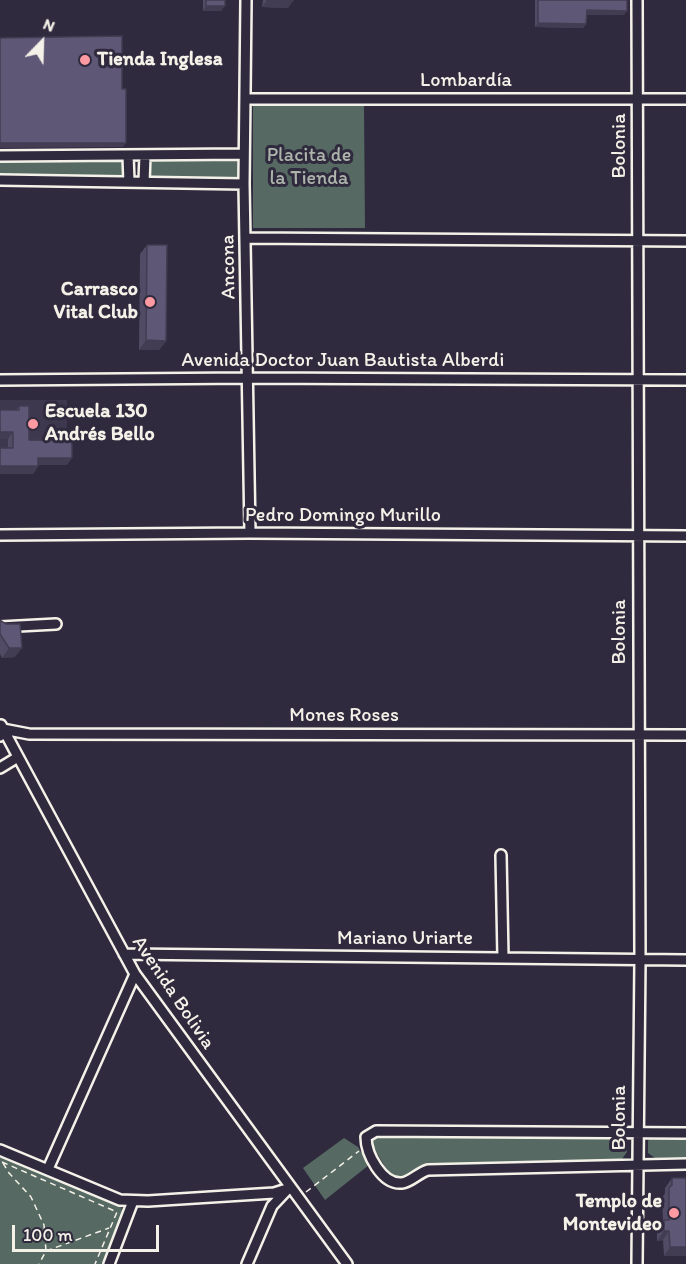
<!DOCTYPE html>
<meta charset="utf-8">
<style>
body{margin:0}
#map{position:relative;width:686px;height:1264px;overflow:hidden;background:#2f2a3d;font-family:Itim,sans-serif}
canvas{display:block}
.north{position:absolute;left:12px;top:12px;width:60px;height:60px;-webkit-text-stroke:4px #2f2a3d;paint-order:stroke;rotate:23deg;font-size:16px;font-weight:700;line-height:24px;text-align:center;color:#f4f1e8}
.north::after{content:'';display:block;margin:auto;width:21px;height:27px;background:#f4f1e8;clip-path:polygon(50% 0,100% 100%,50% 72%,0 100%)}
.scale{position:absolute;left:12px;top:1225px;width:147px;height:27px;box-sizing:border-box;border:3px solid #f4f1e8;border-top:0;padding-left:8px;font-size:18px;line-height:21px;white-space:nowrap;color:#f4f1e8;-webkit-text-stroke:4px #2f2a3d;paint-order:stroke}
</style>
<div id="map">
<canvas width="686" height="1264"></canvas>
<div class="north">N</div>
<div class="scale">100 m</div>
</div>
<script>
const g = document.querySelector('canvas').getContext('2d');
g.lineJoin = 'round';
function fillPath(path, color) { g.fillStyle = color; g.fill(path, 'evenodd'); }
function strokePath(path, color, width, dash) { g.strokeStyle = color; g.lineWidth = width; g.lineCap = dash ? 'butt' : 'round'; g.setLineDash(dash || []); g.stroke(path); }
function label(font, color, halo, rows, align = 'center') {
  g.font = font + ' Itim,sans-serif'; g.lineWidth = 6; g.setLineDash([]); g.textBaseline = 'middle'; g.strokeStyle = halo; g.fillStyle = color; for (const [text, x, y, turn = 0] of rows) {
    g.save(); g.translate(x, y); g.rotate((+turn || 0) * Math.PI / 180); g.textAlign = isNaN(turn) ? turn : align; if (halo) g.strokeText(text, 0, 0); g.fillText(text, 0, 0); g.restore();
  }
}
const built = new Path2D(`
 M0,400H67V465H33L0,474Z`);
const green = new Path2D(`
 M253,106H364L365,228H253Z
 M149,158H238L239,175L235,179H230L152,177L149,176Z
 M0,159H124V174L121,176L0,174Z
 M622,1135L626,1140L627,1152L622,1159L423,1166L411,1174L399,1177L388,1172L370,1141L376,1136Z
 M686,1135V1157L655,1158L648,1153V1141L651,1136Z
 M344,1138L358,1147L369,1165L325,1200L303,1168Z
 M5,1157L121,1207C126,1219 108,1251 102,1264H0V1158Z`);
const path = new Path2D(`
 M2,1162L117,1212L95,1264
 M3,1163L9,1173L31,1197L44,1225L46,1251L39,1264
 M306,1192L359,1151
 M46,1251L109,1228`);
const minor = new Path2D(`
 M246,0L244,184L250,533
 M637,0L640,959L637,1264
 M245,99H686
 M128,155L129,182
 M0,156L244,154
 M0,180L244,184
 M144,182L145,155
 M246,238L686,241
 M0,380L248,378L686,380
 M0,535L250,533L686,536
 M0,627L56,624
 M1,725L135,974L347,1264
 M0,736L3,729L29,734L686,735
 M0,768L18,757
 M501,855L503,958
 M124,954L686,960
 M686,1133L376,1131L366,1137C366,1154 382,1185 402,1183C411,1182 418,1173 428,1170L686,1164
 M0,1150L120,1200L148,1201L274,1193L290,1188
 M48,1169L135,974
 M109,1264L133,1201
 M247,1264L272,1206L288,1189`);
const wall = new Path2D(`
 M203,0H225L221,11H203Z
 M263,0H293L288,8L262,7Z
 M535,0H627L624,15H587L586,24L583,28L535,27Z
 M147,245L166,341L159,350H139L140,254Z
 M19,406L29,440L67,465H38V466L33,474L8,448V439L16,410Z
 M0,620L15,657L2,658L0,654Z
 M672,1178H686V1256H664L663,1240L657,1241V1229L663,1221L662,1198L665,1193V1188Z`);
const shadedWall = new Path2D(`
 M267,0L293,1L288,8L262,7Z
 M206,6H225L221,11H203Z
 M587,10L627,11L624,15H583Z
 M538,23L586,24L583,28L535,27Z
 M0,143H126L123,147L0,148Z
 M146,340L166,341L159,350H139Z
 M0,432H13L8,439H0Z
 M38,458H72L67,465H33Z
 M0,466H38L33,474H0Z
 M9,648H22L15,657L2,658Z
 M664,1231H669L663,1240L657,1241Z
 M670,1247H686V1256H664Z`);
const building = new Path2D(`
 M206,0H225V6H206Z
 M267,0H293V1Z
 M538,0H627V11L587,10L586,24L538,23Z
 M122,36V89H126V143H0V38Z
 M147,245H167L166,341L146,340Z
 M19,406H29V440L72,441V458H38V466H0V448H13V432H0V410H19Z
 M0,620L6,624H20L22,648H9L0,634Z
 M672,1178H686V1247H670L669,1231H664V1220H669V1188L672,1185Z`);
const markers = [
 [85,60,6,"#ff9aa2"],
 [150,302,6,"#ff9aa2"],
 [33,424,6,"#ff9aa2"],
 [674,1213,6,"#ff9aa2"]
];
const poiNames = [
 ["Tienda Inglesa",97,60],
 ["Carrasco",138,290,"right"],
 ["Vital Club",138,313,"right"],
 ["Escuela 130",45,412],
 ["Andrés Bello",45,435],
 ["Templo de",662,1202,"right"],
 ["Montevideo",662,1225,"right"]
];
const streetNames = [
 ["Lombardía",466,81],
 ["Bolonia",620,146,-90],
 ["Ancona",229,267,-91],
 ["Avenida Doctor Juan Bautista Alberdi",343,361],
 ["Pedro Domingo Murillo",343,516],
 ["Bolonia",620,632,-90],
 ["Mones Roses",344,716],
 ["Mariano Uriarte",405,939],
 ["Avenida Bolivia",173,993,56],
 ["Bolonia",620,1118,-90]
];
const parkNames = [
 ["Placita de",309,156],
 ["la Tienda",309,179]
];
fillPath(built, '#3d384e');
fillPath(green, '#566962');
strokePath(minor, '#f4f1e8', 14);
strokePath(path, '#f4f1e8', 1.5, [6, 4.5]);
strokePath(minor, '#2f2a3d', 9);
fillPath(wall, '#514b65');
fillPath(shadedWall, '#423d52');
fillPath(building, '#5e5775');
strokePath(building, '#423d52', 1.5);
for (const [x, y, r, color] of markers) { const dot = new Path2D(); dot.arc(x, y, r, 0, 2 * Math.PI); g.fillStyle = color; g.fill(dot); strokePath(dot, '#2f2a3d', 2); }
label('bold 20px', '#f4f1e8', '#2f2a3d', poiNames, 'left');
label('20px', '#f4f1e8', '#2f2a3d', streetNames);
label('20px', '#adb4ac', '#2f2a3d', parkNames);
</script>
